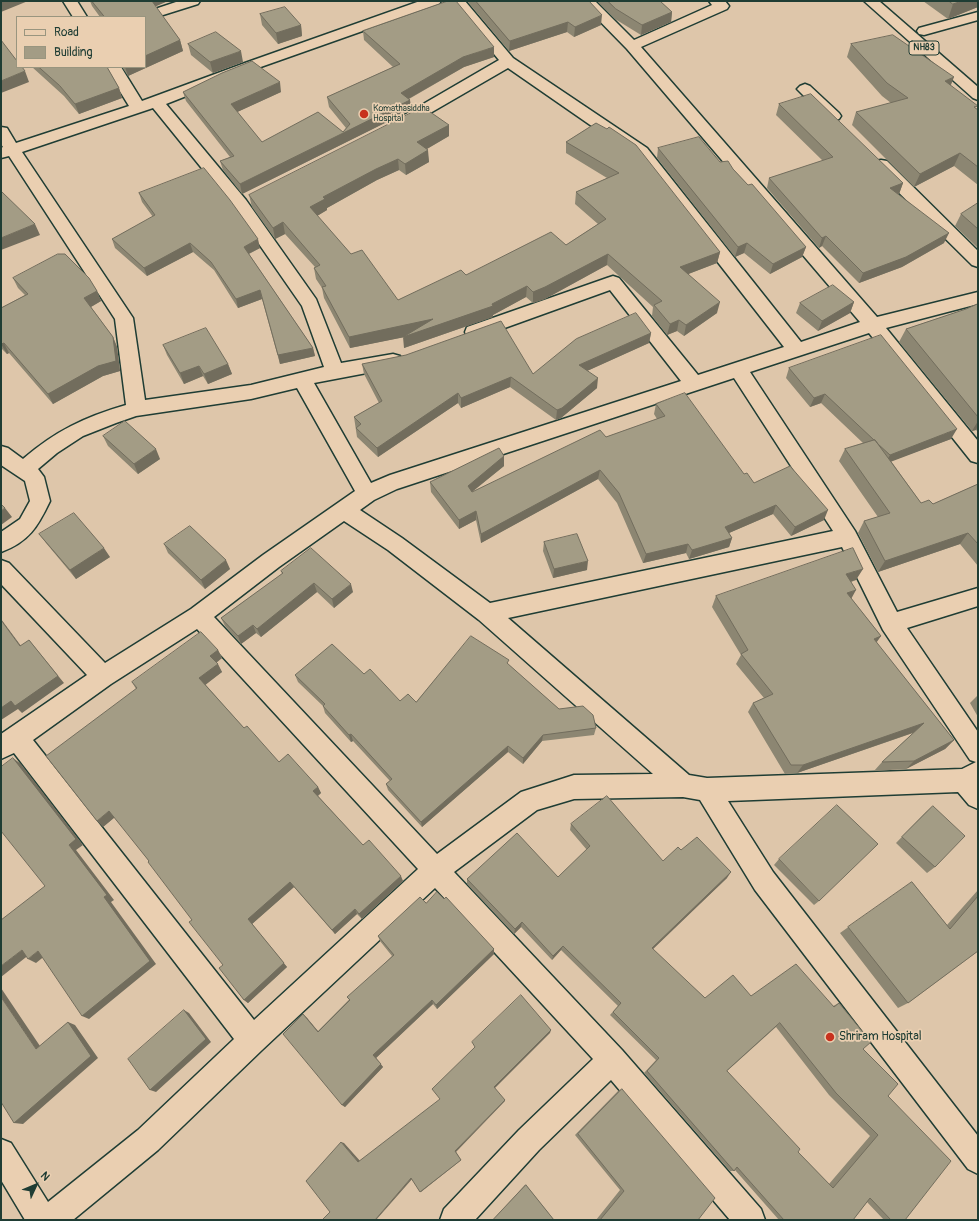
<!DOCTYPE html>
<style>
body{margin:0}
#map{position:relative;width:979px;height:1221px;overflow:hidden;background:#dec6aa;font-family:Pangolin,sans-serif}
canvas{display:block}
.frame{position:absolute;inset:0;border:2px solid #1f3d34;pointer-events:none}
.legend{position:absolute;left:16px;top:16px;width:130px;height:52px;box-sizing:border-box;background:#eacfb1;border:1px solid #99957f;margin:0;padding:5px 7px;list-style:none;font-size:12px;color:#1f3d34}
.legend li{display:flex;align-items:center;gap:8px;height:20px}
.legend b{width:20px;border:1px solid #99957f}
.north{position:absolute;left:16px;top:1165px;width:40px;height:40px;-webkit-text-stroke:3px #eacfb1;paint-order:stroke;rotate:46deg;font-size:11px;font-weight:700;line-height:16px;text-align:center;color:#1f3d34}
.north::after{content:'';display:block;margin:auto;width:14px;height:18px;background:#1f3d34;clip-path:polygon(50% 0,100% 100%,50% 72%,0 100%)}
</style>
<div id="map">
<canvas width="979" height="1221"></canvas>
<div class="frame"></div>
<ul class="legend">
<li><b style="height:5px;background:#eacfb1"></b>Road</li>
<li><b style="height:11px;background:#a39c85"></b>Building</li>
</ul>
<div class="north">N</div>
</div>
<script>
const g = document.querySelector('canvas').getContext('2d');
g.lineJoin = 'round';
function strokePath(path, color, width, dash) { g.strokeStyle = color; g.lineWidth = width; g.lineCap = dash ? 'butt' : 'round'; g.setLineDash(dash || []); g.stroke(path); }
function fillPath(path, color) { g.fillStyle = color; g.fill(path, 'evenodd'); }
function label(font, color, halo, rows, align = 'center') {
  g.font = font + ' Pangolin,sans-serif'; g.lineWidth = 3.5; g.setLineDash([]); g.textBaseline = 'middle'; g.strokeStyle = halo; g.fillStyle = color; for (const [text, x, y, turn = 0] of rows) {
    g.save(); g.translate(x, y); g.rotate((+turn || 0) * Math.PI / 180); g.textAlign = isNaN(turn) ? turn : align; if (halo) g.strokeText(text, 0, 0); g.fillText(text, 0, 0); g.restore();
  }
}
const minor = new Path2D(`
 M63,1H77L87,17H73Z
 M179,1H200L198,4L163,15L158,14L156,11L158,8Z
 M420,1H441L439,4L255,69L166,104L246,200L316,299L341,363L393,354L400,356L402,361L400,366L393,368L314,383L371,483L390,475L681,381L610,290L474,339L467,337L465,332L467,327L607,278L613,276L619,278L698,375L784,347L635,156L508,68L406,127L400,129L394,127L392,124L394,121L499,60L450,1H465L513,58L647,148L801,342L860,322L627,49L580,1H595L634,40L712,5L709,1H725L729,6L727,9L641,47L877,317L978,292V304L886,328L978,441V463L971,461L869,333L750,372L855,531L897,612L978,588V606L907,628L978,732V809L969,805L958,792L728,801L773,872L978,1136V1174L968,1169L755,890L700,800L683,797L574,799L537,810L454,872L622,1050L761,1209L765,1220H730L611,1080L539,1150L475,1220H440L444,1209L519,1130L593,1059L435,888L262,1050L158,1150L73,1220H25L1,1180V1139L11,1143L48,1202L138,1130L234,1039L14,753L1,759V734L87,675L1,584V560L9,563L105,663L191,609L263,555L355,491L297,388L251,399L136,416L116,423L83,436L57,453L38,469L44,477L50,501C38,526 29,542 1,552V532L20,519L30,501L25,481L1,465V446L8,448L23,459C55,431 85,417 126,405L115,319L9,156L1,158V148L3,147L1,144V127L7,128L16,143L129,106L105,67H121L142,101L245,63ZM153,108L234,208L302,306L324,367L251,385L145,400L133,318L22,152ZM734,378L833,531L490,603L402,538L360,510L374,500L397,489ZM344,521L388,550L479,620L653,774L574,775L521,792L437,854L214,617L279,567ZM842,547L883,630L970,760L976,762L962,769L707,778L689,775L508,618ZM197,629L418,869L254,1020L33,740L111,684Z
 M978,12V20L924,35L919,34L917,31L919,28Z
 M805,84L810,86L839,113L841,116L839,119L833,121L827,119L797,89L800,86Z
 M881,160L887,161L978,251V267L972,265L875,169L873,165L875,161Z`);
const trunk = new Path2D(`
 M864,1H879L978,87V100L973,98Z`);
const wall = new Path2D(`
 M90,1H168L155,6L180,40L183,51L128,76L122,67H145V17H100L92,6Z
 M467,1H589L601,25L574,37L567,32L509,51Z
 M597,1H660L672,12L671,22L641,35L615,19Z
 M923,1H978V7L948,19Z
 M260,14L301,25L302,36L278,44L262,25Z
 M363,31L494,57L464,67L409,99L410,100L411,110L242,194L223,170L220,161L230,157L186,101L183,92H281L237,112L262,142L343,132L346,128L329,107L327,97L393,67L364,40Z
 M188,44L243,62L213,73L191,55Z
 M851,44L951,86L978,110V185L954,166L914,187L852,125L856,112L891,103L882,96L847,57Z
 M32,67H107L119,88L122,98L79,114L64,96Z
 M779,104L903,183L899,194H898L944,243L902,267L859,283L822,246L819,248L767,188L769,178L823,161L776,115Z
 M596,123L720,252L717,263L688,274L717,313L684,336L677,331L667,335L652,316L653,307L607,265L545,299L533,303L526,297L493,315V317L404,348V337L350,348L324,298L322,288L316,279L314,268L315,267L285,234L275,239L252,207L249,195L449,125V136L427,149L429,162L406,175L399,170L377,180L327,208V210L317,216L351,254L398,300L466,275L566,245L598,224L575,204L576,192L607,178L566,153V142Z
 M658,148L720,162L733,169L806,247L802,257L770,274L744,253L735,257L657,158Z
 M139,193L260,248L249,254L313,348L315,356L280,364L262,299L238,308L214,270L193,252L147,276L115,248L112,239L153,217L142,202Z
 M978,203V248L955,226L961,214Z
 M13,278L97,291L101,301L91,307L113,337L117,347L120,371L103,376L53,404L9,353L7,354L1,348V308L25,295L18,288Z
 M854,302L850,313L818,331L796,313L800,303Z
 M978,304V432L976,430L972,431L899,342L906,329L966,309Z
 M651,333L649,343L587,371L597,388L561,418L556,420L510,387L461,408L458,403L378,457L357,437L354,417L379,403L364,374L362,364L533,374Z
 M163,345L228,364L232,374L208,384L203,376L184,384L167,355Z
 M789,368L951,439L891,461L921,503L933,504L978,484V566L960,544L878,572L858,533L864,521L878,517L839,461L845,449L863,443L821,403L810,407L786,378Z
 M656,404L754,483L824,520L791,536L773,514L729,533L732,538L729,547L689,559L686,553L643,563L617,503L598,479L481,543L476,520L459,529L431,492L430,482L504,456V466L472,492L606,437L657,419L654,414Z
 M103,436L160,459L138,474L108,446Z
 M39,534L110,557L76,579L46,543Z
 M544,542L587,570L553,578L543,551Z
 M164,544L230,569L205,589L168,553Z
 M281,571L353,592L334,608L317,592L261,637L256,633L241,644L225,626L221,618L282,574Z
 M856,580L851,582V598L881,636L876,642L954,740L945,749L906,769L874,771L882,762L913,733L797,773L785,774L748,712L753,703L764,698L736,664L741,655L712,607L716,596Z
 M218,650L222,658L216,662L222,672L205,684L244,728L279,762L318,787L321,793L318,796L363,845L403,881L362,919L357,914L335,934L294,887L252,924L287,967L248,1003L244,1000L223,965L192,920L149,861L115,817L103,827L136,689L132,682Z
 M509,665L559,709L596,728L594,735L542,741L523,764L508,752L422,827L388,790L386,784L390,781L353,741L351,742L325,713L323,706L298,682L295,675L364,674L400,701L416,702Z
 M978,695V717L970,703Z
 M933,806L935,867L927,873L896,843L926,812Z
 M571,824L663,861L681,850L727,878L652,949L705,998L751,996L833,1006L839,1003L888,1096L905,1220H884L867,1202L853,1220H779L735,1170L734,1171H730L644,1073L656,1060L610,1015L618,1006L561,950L552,960L521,927L514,934L467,884V879L558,877L587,850L570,830ZM776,1027L829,1095L870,1136L829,1184L798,1152L727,1071Z
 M779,859L819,901L814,905L774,865Z
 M912,882L947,925L978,890V951L908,1003L898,1008L840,933Z
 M444,899L494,949V954L437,1009L433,1004L376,1058L383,1067L345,1107L342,1105L303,1014L307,1018L318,1031L392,956L380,941L378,936L426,903Z
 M622,1089L698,1220H596L620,1190L575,1135L618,1091Z
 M525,1185H526L554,1220H493Z`);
const shadedWall = new Path2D(`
 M1,1H28L1,12Z
 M150,1H168L152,8Z
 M962,1H978V7L948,19L953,4Z
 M672,12L671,22L641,35L642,25Z
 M602,15L601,25L574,37L575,27Z
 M568,22L567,32L509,51L510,41Z
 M301,25L302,36L278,44L276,33Z
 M180,40L183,51L128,76L125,67H145V56Z
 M494,47V57L464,67L401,103V93L463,57Z
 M241,51L243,62L213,73L210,62Z
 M25,71L29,82L1,93V81Z
 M954,77L949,90L945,81Z
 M280,82L281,92L233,114L231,104Z
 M119,88L122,98L79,114L75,104Z
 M410,100L411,110L242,194L240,184Z
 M449,125V136L418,154L417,142Z
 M428,150L429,162L406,175L405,164Z
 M960,153L954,166L914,187L920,174Z
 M398,159L399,170L377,180L327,208V210L312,219L310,207L323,197L376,169Z
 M903,183L899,194L886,198L890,188Z
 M283,222L285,234L275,239L273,228Z
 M35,224L40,235L1,250V238Z
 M949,233L944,243L902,267L859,283L863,273Z
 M826,236L822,246L819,248L822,238Z
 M258,239L260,248L246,255L244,247Z
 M190,243L193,252L147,276L144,268Z
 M747,243L744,253L735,257L738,247Z
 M806,247L802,257L770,274L773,264Z
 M720,252L717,263L678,278L680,267Z
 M608,254L607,265L545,299L533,303V292Z
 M527,286L526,297L493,315V317L404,348L403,337H405L350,348L349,337L492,304Z
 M260,290L262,299L238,308L236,299Z
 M97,291L101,301L89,308L84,298Z
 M720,302L717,313L684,336L686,325Z
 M854,302L850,313L818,331L822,321Z
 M679,320L677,331L667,335L670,324Z
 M651,333L649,343L578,375L579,365Z
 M113,337L117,347L120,371L103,376L53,404L48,394Z
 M4,343L9,353L7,354L1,344Z
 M313,348L315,356L280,364L278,355Z
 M228,364L232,374L208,384L204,374Z
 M199,366L203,376L184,384L180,373Z
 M511,377L510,387L461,408V398Z
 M598,378L597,388L561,418L556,420L557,410Z
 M458,393V403L378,457L377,448Z
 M825,394L821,403L810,407L814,398Z
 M978,421V426L976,430L972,431Z
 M957,429L951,439L885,464L890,455Z
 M156,449L160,459L138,474L134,464Z
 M504,456V466L468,495V486Z
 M600,470L598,479L481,543V534Z
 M776,505L773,514L722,536L725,527Z
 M5,508L12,517L1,525V511Z
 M828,510L824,520L791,536L795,527Z
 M476,511V520L459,529V520Z
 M968,533L960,544L878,572L885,561Z
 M732,538L729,547L689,559L692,550Z
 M688,544L686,553L643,563L646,554Z
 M104,548L110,557L76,579L70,570Z
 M226,560L230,569L205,589L201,580Z
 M588,561L587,570L553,578L554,569Z
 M863,569L856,580L839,585L846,574Z
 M314,583L317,592L261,637L257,629Z
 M351,584L353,592L334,608L332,599Z
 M856,590L850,601L847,593Z
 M1,619L27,654L20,646L1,620Z
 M253,625L256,633L241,644L238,636Z
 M881,636L874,646V639Z
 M29,640L64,683L22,713L18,709L1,720V708Z
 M218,650L222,658L215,664L210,656Z
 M218,664L222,672L204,686L199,678Z
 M924,723L915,732L797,773L803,765Z
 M351,734L353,741L351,742L349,735Z
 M543,735L542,741L523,764V758Z
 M954,740L945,749L906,769L914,761Z
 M508,746V752L422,827L421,822Z
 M13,758L21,764L83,845L76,850L114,900L111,902L156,964L89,1019L82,1016L104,897L69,845Z
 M318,787L321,793L316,797L313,791Z
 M109,811L115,817L103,827L97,821Z
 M731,872L727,878L649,953L652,948Z
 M401,876L403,881L362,919L359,914Z
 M290,882L294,887L252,924L287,967L248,1003L244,1000L248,919Z
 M355,909L357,914L335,934L332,930Z
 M522,922L521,927L514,934L515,929Z
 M563,946L561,950L552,960L553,956Z
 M494,949V954L437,1009L436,1005Z
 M22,950L30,954L1,977V966Z
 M38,951L46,955L36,963L28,959Z
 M1,988L44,1052L36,1049L1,997Z
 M432,1000L433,1004L376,1058L383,1067L345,1107L342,1105L373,1055Z
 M184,1010L189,1013L211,1042L156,1092L150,1090Z
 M303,1014L307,1018L321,1035L318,1032Z
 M68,1022L75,1025L98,1058L23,1124L14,1123Z
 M551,1030L550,1033L494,1089V1087Z
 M505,1100V1101L456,1152L461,1160L421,1192H420L455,1151Z
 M341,1142L344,1143L361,1162H358Z
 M411,1178H413L376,1220H375Z`);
const building = new Path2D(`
 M92,1H152L180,40L145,56V17H105Z
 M448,1H456L494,47L463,57L401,93L410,100L240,184L220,161L234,156L183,92L222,73L252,61L280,82L231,104L262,142L318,112L343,132L350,124L327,97L400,64L363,31Z
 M476,1H589L602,15L575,27L568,22L510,41Z
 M608,1H660L672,12L642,25L616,9Z
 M949,1H962L953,4Z
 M285,7L301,25L276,33L260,14Z
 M216,32L241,51L210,62L188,44Z
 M893,35L954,77L945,81L978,106L974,107L978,110V167L960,153L920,174L856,112L908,98L887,83L851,44Z
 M1,40L17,61V67H22L25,71L1,81Z
 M39,67H107L119,88L75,104L60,86Z
 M811,94L903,183L890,188L949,233L906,257L863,273L826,236L822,238L769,178L833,157L779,104Z
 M423,107L449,125L417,142L428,150L405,164L398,159L376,169L323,197L325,199L310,207L351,254L362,250L398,300L461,270L466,275L551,232L566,245L606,219L576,192L619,173L566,142L596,123L607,129L609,127L636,145L720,252L680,267L720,302L686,325L679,320L670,324L654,305L662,301L608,254L545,287L533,292L527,286L492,304L493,306L403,337L433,319L349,337L322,287L326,286L314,268L320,265L283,222L273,228L249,195Z
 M699,137L720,162L728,161L733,169L748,185L752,184L806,247L773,264L747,243L738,247L658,148Z
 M204,168L230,200L258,239L244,247L313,348L278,355L260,290L236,299L211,262L190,243L144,268L112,239L155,215L139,193Z
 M1,191L35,224L1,238Z
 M978,203V229L961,214Z
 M58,254H65L89,278L97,291L84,298L113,337L116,361L98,366L48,394L4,343L1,344V308L28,294L13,278Z
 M833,285L854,302L822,321L800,303Z
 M978,304V417L906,329L966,309Z
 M636,313L651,333L579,365L598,378L562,408L557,410L511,377L461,398L458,393L377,448L356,428L361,424L354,417L382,401L362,364L406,355L501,321L533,374L576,339Z
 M206,328L228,364L204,374L199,366L180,373L163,345Z
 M881,335L957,429L890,455L878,444L875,440H874L825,394L814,398L789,368Z
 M685,393L744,474L747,473L754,483L790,466L828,510L795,527L776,505L725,527L732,538L692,550L688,544L646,554L619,493L600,470L481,534L476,511L459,520L430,482L499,448L504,456L468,486L472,492L600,430L606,437L665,416L656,404Z
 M125,421L156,449L134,464L103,436Z
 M875,440L921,503L929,500L933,504L978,484V544L968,533L885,561L864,521L890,513L845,449Z
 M1,504L5,508L1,511Z
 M74,513L104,548L70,570L39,534Z
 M190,526L226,560L201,580L164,544Z
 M577,534L588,561L554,569L544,542Z
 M311,548L351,584L332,599L314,583L257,629L253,625L238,636L221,618L283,573L281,571Z
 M853,548L863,569L846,574L856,590L847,593L881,636L874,639L954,740L914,761L882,762L924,723L803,765H791L753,703L773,694L741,654L748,650L716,596Z
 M1,620L20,646L29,640L58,676L15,706L11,701L1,708Z
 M201,632L218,650L210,656L218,664L199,678L244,728L247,726L279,762L288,754L318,787L313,791L363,845L369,840L401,876L359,914L355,909L332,930L290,882L248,919L284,963L244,1000L219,968L223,965L189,922L192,920L148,862L149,861L109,811L97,821L46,756L137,688L132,682Z
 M471,636L509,660L507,663L559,709L583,706L593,715L596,728L543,735L523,758L508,746L421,822L386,784L392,779L351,734L349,735L323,706L325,704L295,675L332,644L364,674L370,669L400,701L408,694L416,702Z
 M13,758L76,839L69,845L107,895L104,897L150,961L82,1016L38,951L28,959L22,950L1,966V920L45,886L1,831V767Z
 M607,796L663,861L678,847L681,850L697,837L731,872L652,948L705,998L733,975L751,996L796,964L834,1007L839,1003L871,1042L863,1049L898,1084L888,1096L951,1161L905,1220H891L870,1198L853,1220H784L737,1167L734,1171L647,1071L659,1058L613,1012L621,1003L563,946L553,956L522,922L515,929L467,879L517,833L558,877L590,846L571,824ZM780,1023L836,1093L878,1135L833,1188L798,1152L800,1149L727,1071Z
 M837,805L878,844L819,901L779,859Z
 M933,806L965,836L935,867L902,837Z
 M912,882L950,929L978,896V951L908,1003L848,927Z
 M437,892L444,899L446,897L494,949L436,1005L432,1000L373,1055L381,1064L342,1105L283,1034L303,1014L318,1032L350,1000L347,997L394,955L378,936L420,897L426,903Z
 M521,995L551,1030L494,1087L505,1100L455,1151L461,1160L420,1192L411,1178L375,1220H322L330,1212L306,1181L341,1142L358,1162L440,1099L432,1089L475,1047L472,1042Z
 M1,997L36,1049L68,1022L91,1056L14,1123L1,1102Z
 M184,1010L206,1039L150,1090L128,1059Z
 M622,1089L715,1198L698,1220H600L624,1191L578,1134Z
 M526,1185L554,1220H493Z`);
const markers = [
 [364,114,5,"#c8321e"],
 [830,1037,5,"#c8321e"]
];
const shields = [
 [924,48,30]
];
const shieldNames = [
 ["NH83",924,48]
];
const farPoinames = [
 ["Komathasiddha",373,109],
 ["Hospital",373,119]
];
const nearPoinames = [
 ["Shriram Hospital",839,1037]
];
strokePath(minor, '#1f3d34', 3);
strokePath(trunk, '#1f3d34', 3);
fillPath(minor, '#eacfb1');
fillPath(trunk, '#eacfb1');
fillPath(wall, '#8c8672');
fillPath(shadedWall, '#726d5d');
fillPath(building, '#a39c85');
strokePath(building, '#726d5d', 1);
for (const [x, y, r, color] of markers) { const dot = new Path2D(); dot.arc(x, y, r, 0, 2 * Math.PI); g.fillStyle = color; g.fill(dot); strokePath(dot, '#eacfb1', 1.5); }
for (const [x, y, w] of shields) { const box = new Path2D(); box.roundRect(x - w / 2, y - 7, w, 14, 3); g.fillStyle = '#eacfb1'; g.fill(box); strokePath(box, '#1f3d34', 1); }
label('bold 9px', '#1f3d34', null, shieldNames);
label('9px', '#1f3d34', '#eacfb1', farPoinames, 'left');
label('12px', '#1f3d34', '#eacfb1', nearPoinames, 'left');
</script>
